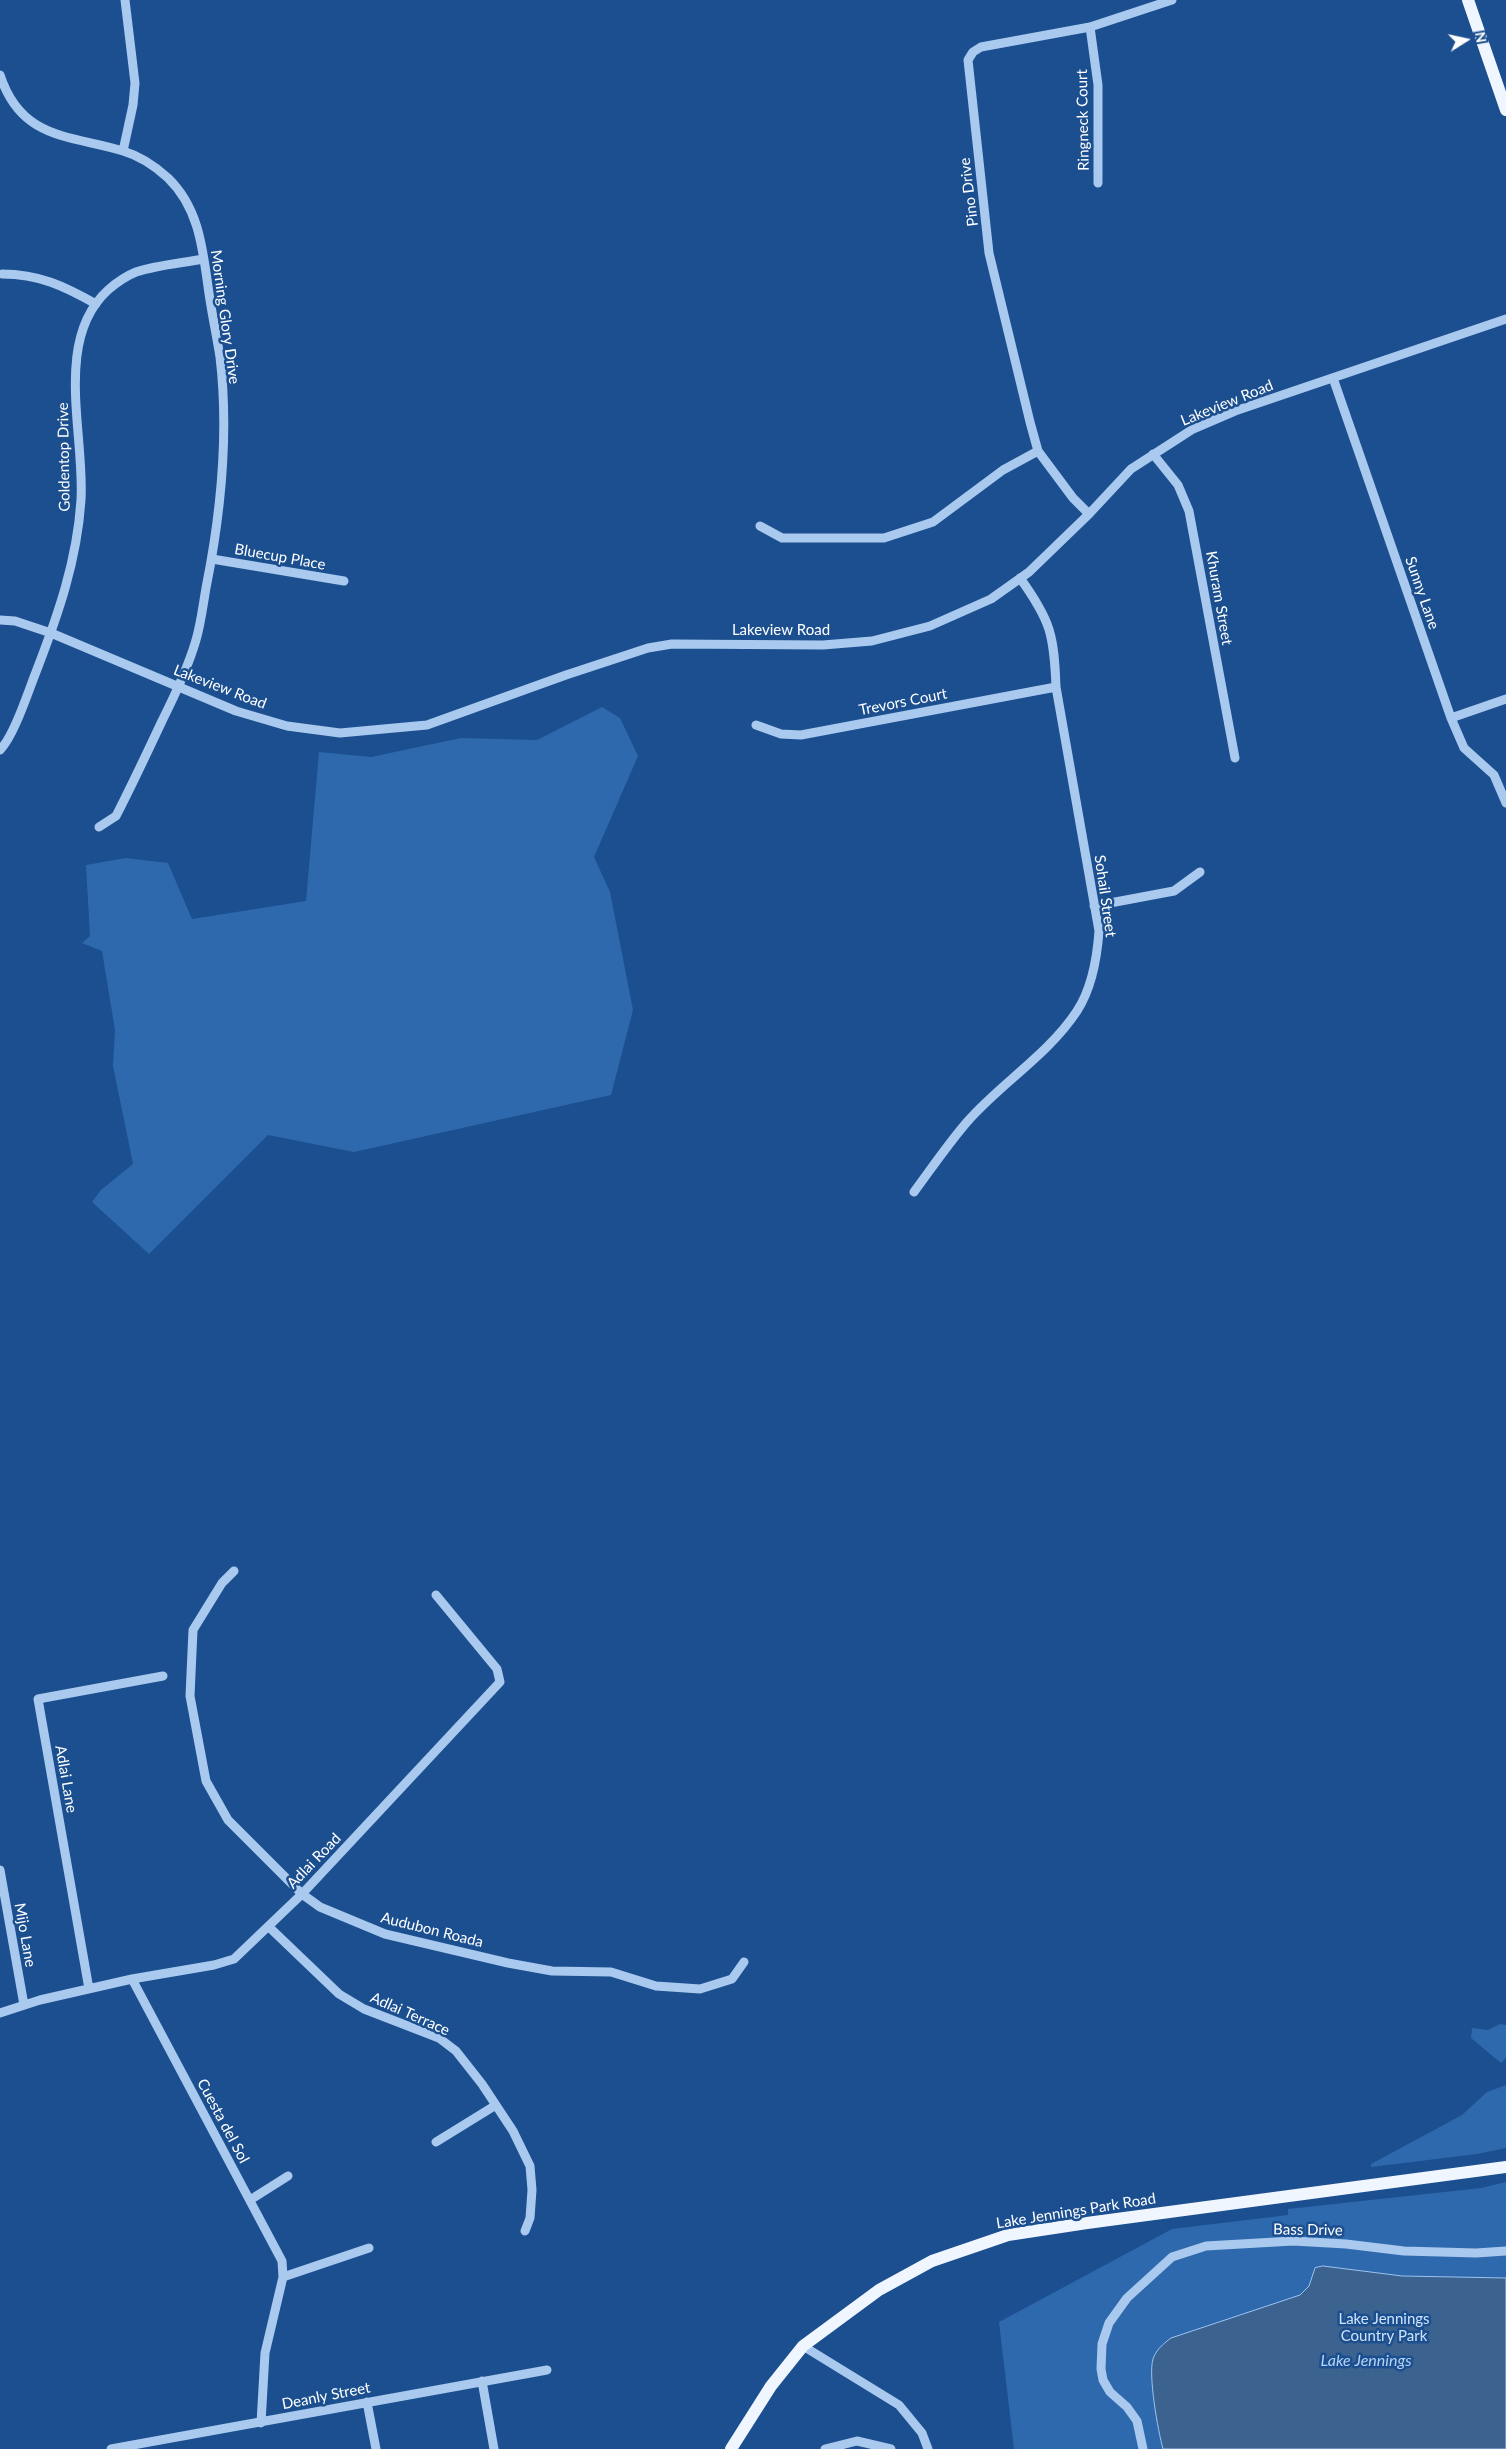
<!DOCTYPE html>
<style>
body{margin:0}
#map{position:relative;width:1506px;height:2449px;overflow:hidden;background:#1b4f8f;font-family:Lato,sans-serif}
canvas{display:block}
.north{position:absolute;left:1441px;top:15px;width:50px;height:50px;-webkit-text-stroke:4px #1b4f8f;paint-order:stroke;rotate:80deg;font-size:14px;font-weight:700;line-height:20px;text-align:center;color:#fff}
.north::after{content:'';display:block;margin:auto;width:18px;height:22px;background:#fff;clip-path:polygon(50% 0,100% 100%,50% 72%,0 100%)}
</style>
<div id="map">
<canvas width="1506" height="2449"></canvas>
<div class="north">N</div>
</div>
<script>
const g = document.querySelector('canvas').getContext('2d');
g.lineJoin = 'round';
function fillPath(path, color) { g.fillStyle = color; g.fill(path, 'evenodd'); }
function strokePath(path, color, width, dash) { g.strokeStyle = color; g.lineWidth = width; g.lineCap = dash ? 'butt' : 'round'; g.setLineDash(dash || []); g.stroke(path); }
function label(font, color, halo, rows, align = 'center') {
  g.font = font + ' Lato,sans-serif'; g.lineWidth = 5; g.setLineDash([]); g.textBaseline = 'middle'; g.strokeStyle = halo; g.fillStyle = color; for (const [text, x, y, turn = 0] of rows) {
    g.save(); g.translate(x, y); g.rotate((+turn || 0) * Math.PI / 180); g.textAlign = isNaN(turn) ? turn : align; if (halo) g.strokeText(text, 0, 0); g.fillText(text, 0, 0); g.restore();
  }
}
const green = new Path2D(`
 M602,707L620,718L638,756L594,857L610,892L633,1010L611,1095L354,1152L268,1135L149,1254L92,1202L101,1190L133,1164L113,1066L115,1030L102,951L82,943L90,936L86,865L126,858L168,863L192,919L306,901L319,752L371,757L461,738L537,740Z
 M1500,2024L1506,2025V2058L1501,2063L1471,2038L1472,2028L1488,2030Z
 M1506,2085V2148L1477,2154L1371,2167V2164L1462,2115L1487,2092Z
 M1506,2182V2449H1014L999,2322L1172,2229L1288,2215V2209L1481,2188Z`);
const water = new Path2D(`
 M1323,2266L1402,2276L1506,2278V2449H1163C1158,2431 1148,2375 1153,2359C1156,2350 1163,2344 1171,2338L1300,2295L1309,2286L1315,2268Z`);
const minor = new Path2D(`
 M1090,27L1098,85V183
 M0,75C21,140 70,135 123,151C140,156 155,166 168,178C202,211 203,256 210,300C213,319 217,338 220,357C229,433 221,513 206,588C203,605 201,623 196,640C188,668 175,695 162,721C147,753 132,785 116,816L99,827
 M123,151L133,105L135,83L125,0
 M2,274C39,274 64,286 96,304
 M1333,378L1451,718L1464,748L1494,775L1506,803
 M1153,454L1178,485L1189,511L1235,758
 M1089,514L1073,498L1038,451L1030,422L989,253L968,60L973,52L981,47L1090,27L1172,0
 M760,526L782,538H884L933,522L1003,470L1038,451
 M212,559L344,581
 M0,620L15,621L51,633L236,711L287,726L340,733L427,725L566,675L648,648L672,644L823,645L872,641L930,626L991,599L1029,572L1089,514L1131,469L1193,429L1235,411L1506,319
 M1451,718L1506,699
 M756,725L781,734L801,735L1056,687
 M0,750C14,736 28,692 36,672C58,615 77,561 81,500C85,434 53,340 108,290C116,283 126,276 136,272C157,265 182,263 203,259
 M1094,906L1174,891L1200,872
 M914,1192C931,1169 948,1144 967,1122C1001,1083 1048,1055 1077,1011C1092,988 1097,959 1099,931L1056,687C1054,635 1051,621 1020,578
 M234,1571L222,1583L193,1630L190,1696L206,1781L228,1820L302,1894L320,1907L385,1934L508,1963L552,1971L611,1972L656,1986L700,1989L732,1979L744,1962
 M0,1870L24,2005
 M269,1927L339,1994L364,2009L439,2038L456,2051L482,2084L513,2131L530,2166L532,2190L530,2218L525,2231
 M132,1979L282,2261L283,2277
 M89,1989L38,1699L163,1676
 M0,2013L40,2000L132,1979L214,1965L234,1959L302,1894L500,1682L497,1669L436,1595
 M436,2142L496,2105
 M250,2200L288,2176
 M803,2346L899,2405L922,2433L928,2449
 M482,2381L494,2449
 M367,2402L376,2449
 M261,2423L265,2353L283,2277L369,2248
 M111,2449L547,2370
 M825,2449L857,2441L891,2449
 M1143,2449L1137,2421L1127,2407L1110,2392L1103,2380L1101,2369L1102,2344L1109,2323L1127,2298L1172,2257L1206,2246L1293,2241L1346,2244L1404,2251L1476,2253L1506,2251`);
const major = new Path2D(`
 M1468,0L1506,110
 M731,2449L771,2386L803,2346L879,2290L932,2261L1008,2235L1087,2223L1506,2167`);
const streetNames = [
 ["Ringneck Court",1083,120,-91],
 ["Pino Drive",969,192,-97],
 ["Morning Glory Drive",225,317,82],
 ["Lakeview Road",1227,403,-22],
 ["Goldentop Drive",64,457,-91],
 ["Bluecup Place",280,557,10],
 ["Sunny Lane",1422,593,71],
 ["Khuram Street",1219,598,80],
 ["Lakeview Road",781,630],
 ["Lakeview Road",220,687,21],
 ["Trevors Court",903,702,-11],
 ["Sohail Street",1105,896,82],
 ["Adlai Lane",66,1779,80],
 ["Adlai Road",314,1861,-46],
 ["Audubon Roada",432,1930,14],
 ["Mijo Lane",25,1935,80],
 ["Adlai Terrace",410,2014,24],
 ["Cuesta del Sol",223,2121,62],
 ["Lake Jennings Park Road",1076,2211,-9],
 ["Bass Drive",1308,2230,1],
 ["Deanly Street",326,2396,-11]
];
const parkNames = [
 ["Lake Jennings",1384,2319],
 ["Country Park",1384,2336]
];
const waterNames = [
 ["Lake Jennings",1366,2361]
];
fillPath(green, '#2e69ad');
fillPath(water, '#3c6290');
strokePath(water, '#9cc4f0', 1);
strokePath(minor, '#a9c9ee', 9);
strokePath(major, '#f0f6ff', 12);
label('15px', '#fff', '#1b4f8f', streetNames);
label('15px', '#cfe3fa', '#1b4f8f', parkNames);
label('italic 16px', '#b5d3f5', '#1b4f8f', waterNames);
</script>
